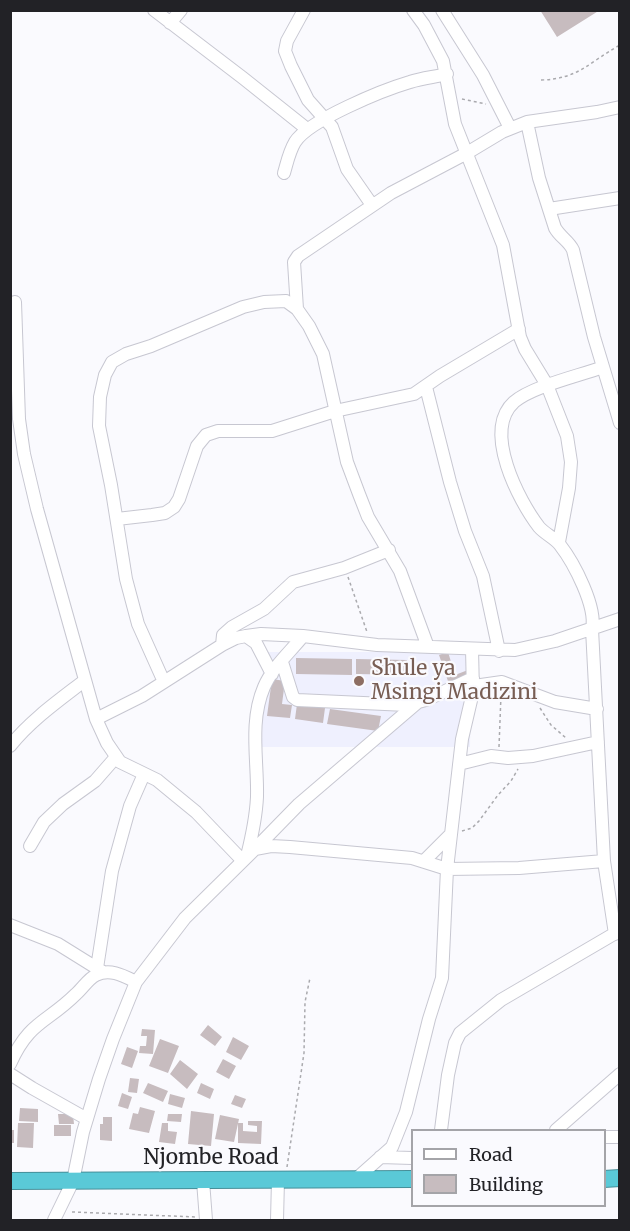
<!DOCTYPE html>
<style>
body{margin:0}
#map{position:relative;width:630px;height:1231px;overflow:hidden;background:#fafafe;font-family:Merriweather,serif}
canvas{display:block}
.frame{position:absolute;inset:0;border:12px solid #222226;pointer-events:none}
.legend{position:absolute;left:411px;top:1129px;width:195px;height:78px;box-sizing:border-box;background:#fafafe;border:2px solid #a4a4a8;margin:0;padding:8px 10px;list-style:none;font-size:18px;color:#222226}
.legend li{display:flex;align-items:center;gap:12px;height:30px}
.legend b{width:30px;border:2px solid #a4a4a8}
</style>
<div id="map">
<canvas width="630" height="1231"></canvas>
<div class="frame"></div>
<ul class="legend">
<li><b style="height:8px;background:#fff"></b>Road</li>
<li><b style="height:16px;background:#c7bcbf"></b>Building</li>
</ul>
</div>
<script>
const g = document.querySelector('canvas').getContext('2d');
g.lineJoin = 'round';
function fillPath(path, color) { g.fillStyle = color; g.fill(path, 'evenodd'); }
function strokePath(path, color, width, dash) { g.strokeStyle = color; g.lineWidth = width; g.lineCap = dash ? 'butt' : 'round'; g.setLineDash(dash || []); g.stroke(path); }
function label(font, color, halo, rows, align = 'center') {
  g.font = font + ' Merriweather,serif'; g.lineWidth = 4.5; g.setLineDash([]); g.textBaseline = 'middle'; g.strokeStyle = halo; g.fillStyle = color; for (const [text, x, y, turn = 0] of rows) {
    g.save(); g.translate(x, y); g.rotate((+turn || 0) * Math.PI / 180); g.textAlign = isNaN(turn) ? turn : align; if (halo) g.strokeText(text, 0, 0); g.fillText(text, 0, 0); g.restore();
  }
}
const built = new Path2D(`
 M263,652H471L470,747H262Z`);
const building = new Path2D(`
 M540,10H600L557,37Z
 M448,652L455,675L468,670L470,677L449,684L439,655Z
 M296,658L352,659V675L296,674Z
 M356,659L407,660V675L356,674Z
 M272,679L285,681L282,704L292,705L290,718L267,716Z
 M297,704L325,708L323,723L295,719Z
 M330,709L381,716L378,731L327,724Z
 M208,1025L222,1037L215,1046L200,1035Z
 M142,1029L155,1030L153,1054L139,1053L140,1046H146L147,1036H141Z
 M233,1037L249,1046L241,1060L226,1052Z
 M160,1039L179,1046L168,1073L149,1066Z
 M127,1047L138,1051L132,1068L121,1064Z
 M223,1059L236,1066L229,1079L216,1072Z
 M180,1060L198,1074L187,1089L170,1074Z
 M130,1078L139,1079L137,1093L128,1092Z
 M148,1083L168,1091L163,1102L143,1093Z
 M201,1083L214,1089L210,1099L197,1093Z
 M122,1093L132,1097L128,1109L118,1106Z
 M170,1094L185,1098L182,1108L168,1104Z
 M235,1095L246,1099L242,1108L231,1104Z
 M140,1107L155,1111L149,1133L129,1129L133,1113L138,1114Z
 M20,1108L38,1109V1122L19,1121Z
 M191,1111L214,1114L211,1146L188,1144Z
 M58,1114H73L74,1124H59Z
 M168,1114H182L181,1122L167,1121Z
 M220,1115L239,1119L234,1142L215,1139Z
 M103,1117H112V1141L100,1140V1124H103Z
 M248,1121H262L261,1144L238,1143V1123H243V1131L257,1132V1126L248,1125Z
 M18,1123H34L33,1148L17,1147Z
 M162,1123H168V1131L177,1132L175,1144L159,1142Z
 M54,1125H71V1136H54Z
 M10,1130H14V1143H10Z`);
const path = new Path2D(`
 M541,80C579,79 589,62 620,45
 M462,99L486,104
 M348,577L367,632
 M540,708L551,725L566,738
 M499,747L501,695
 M462,831L472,828L479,821L498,795L511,781L518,769
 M287,1167L304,1053L305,1002L310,978
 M72,1212L196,1217`);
const minor = new Path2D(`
 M154,10L243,78L307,129
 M304,10L287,41L285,51L291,66L308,100L332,127L347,169L372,205
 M413,10L424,25L443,61L455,124L503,245L520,337L525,349L547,385L567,436L571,462L569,488L559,542
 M442,10L483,75L510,128
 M170,23L181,10
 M527,122L539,178L555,228C560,237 569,241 573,250L594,337L620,423
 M284,173C287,163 289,152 295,142C309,120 383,90 410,82C422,78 435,77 447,74
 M549,209L620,198
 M15,302L19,419L24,454L37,509L96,719L107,743L120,762L157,780L174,794L196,812L242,860
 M297,309L294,262L298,256L391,193L467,153L502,132L527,122L597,112L620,107
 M603,367C579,376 533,386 514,402C482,431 519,501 539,527C545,534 555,538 560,545C574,563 597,607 592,629L604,861L615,934
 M426,387L450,482L465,531L483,576L499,651
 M117,519L152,515L165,513L174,507L179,499L197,446L206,435L218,431H272L335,411L414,394L440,376L519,329
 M246,636L256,643L272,674
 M222,645L223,635L232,627L264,609L293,582L344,568L389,550
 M282,662L293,697L297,700L407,705L426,700L473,678
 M164,682L138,624L126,579L111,485L99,426L100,397L105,375L112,362L126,354L151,346L243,307L264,302L286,301L297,309L309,326L323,354L347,462L359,494L368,517L400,571L428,647
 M474,686L502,682L555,702L597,709
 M96,719L142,696L222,645L236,638L246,636L261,634L303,636L377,645L515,650L555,641L620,619
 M10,746C31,720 58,701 84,681
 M459,764L491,756L508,758L533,756L598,742
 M30,846L44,822L63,804L95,781L116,757
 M255,849L299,804L417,703
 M247,856C252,836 256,818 257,797C258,761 249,722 264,687C272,668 290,652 303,636
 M424,861L451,834
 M10,925L58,944L103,972
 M97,968L112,871L130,806L144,774
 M10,1064C29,1021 47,1023 76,994C83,988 88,979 96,975C110,968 124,976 136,982
 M10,1074L32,1088L87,1119
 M441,1130L448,1075L455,1043L460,1033L501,1000L619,931
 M556,1130L620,1074
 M604,1137H620
 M380,1157L412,1158
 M356,1179L392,1147L406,1112L429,1019L442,978L447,869L462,739L473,692L472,649
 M203,1181L206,1220
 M54,1220L73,1181L83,1132L99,1079L113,1039L136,982L185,918L255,849L271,846L290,847L412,858L447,869L519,868L604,861
 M277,1220L278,1180`);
const highway = new Path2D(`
 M604,1179L620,1178
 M10,1181L412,1179`);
const markers = [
 [359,681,6,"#8d6e63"]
];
const educationNames = [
 ["Shule ya",371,669],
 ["Msingi Madizini",371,693]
];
const streetNames = [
 ["Njombe Road",211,1158]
];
fillPath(built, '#eff0fe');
fillPath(building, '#c7bcbf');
strokePath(minor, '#c7c7d1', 14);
strokePath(highway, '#468f99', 18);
strokePath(path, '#aaaaae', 1.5, [3, 3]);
strokePath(minor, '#fff', 12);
strokePath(highway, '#5ac9d7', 16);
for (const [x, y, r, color] of markers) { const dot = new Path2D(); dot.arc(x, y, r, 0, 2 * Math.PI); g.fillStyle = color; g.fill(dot); strokePath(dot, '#fafafe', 2); }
label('21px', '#785e54', '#fafafe', educationNames, 'left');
label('21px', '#222226', '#fafafe', streetNames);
</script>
